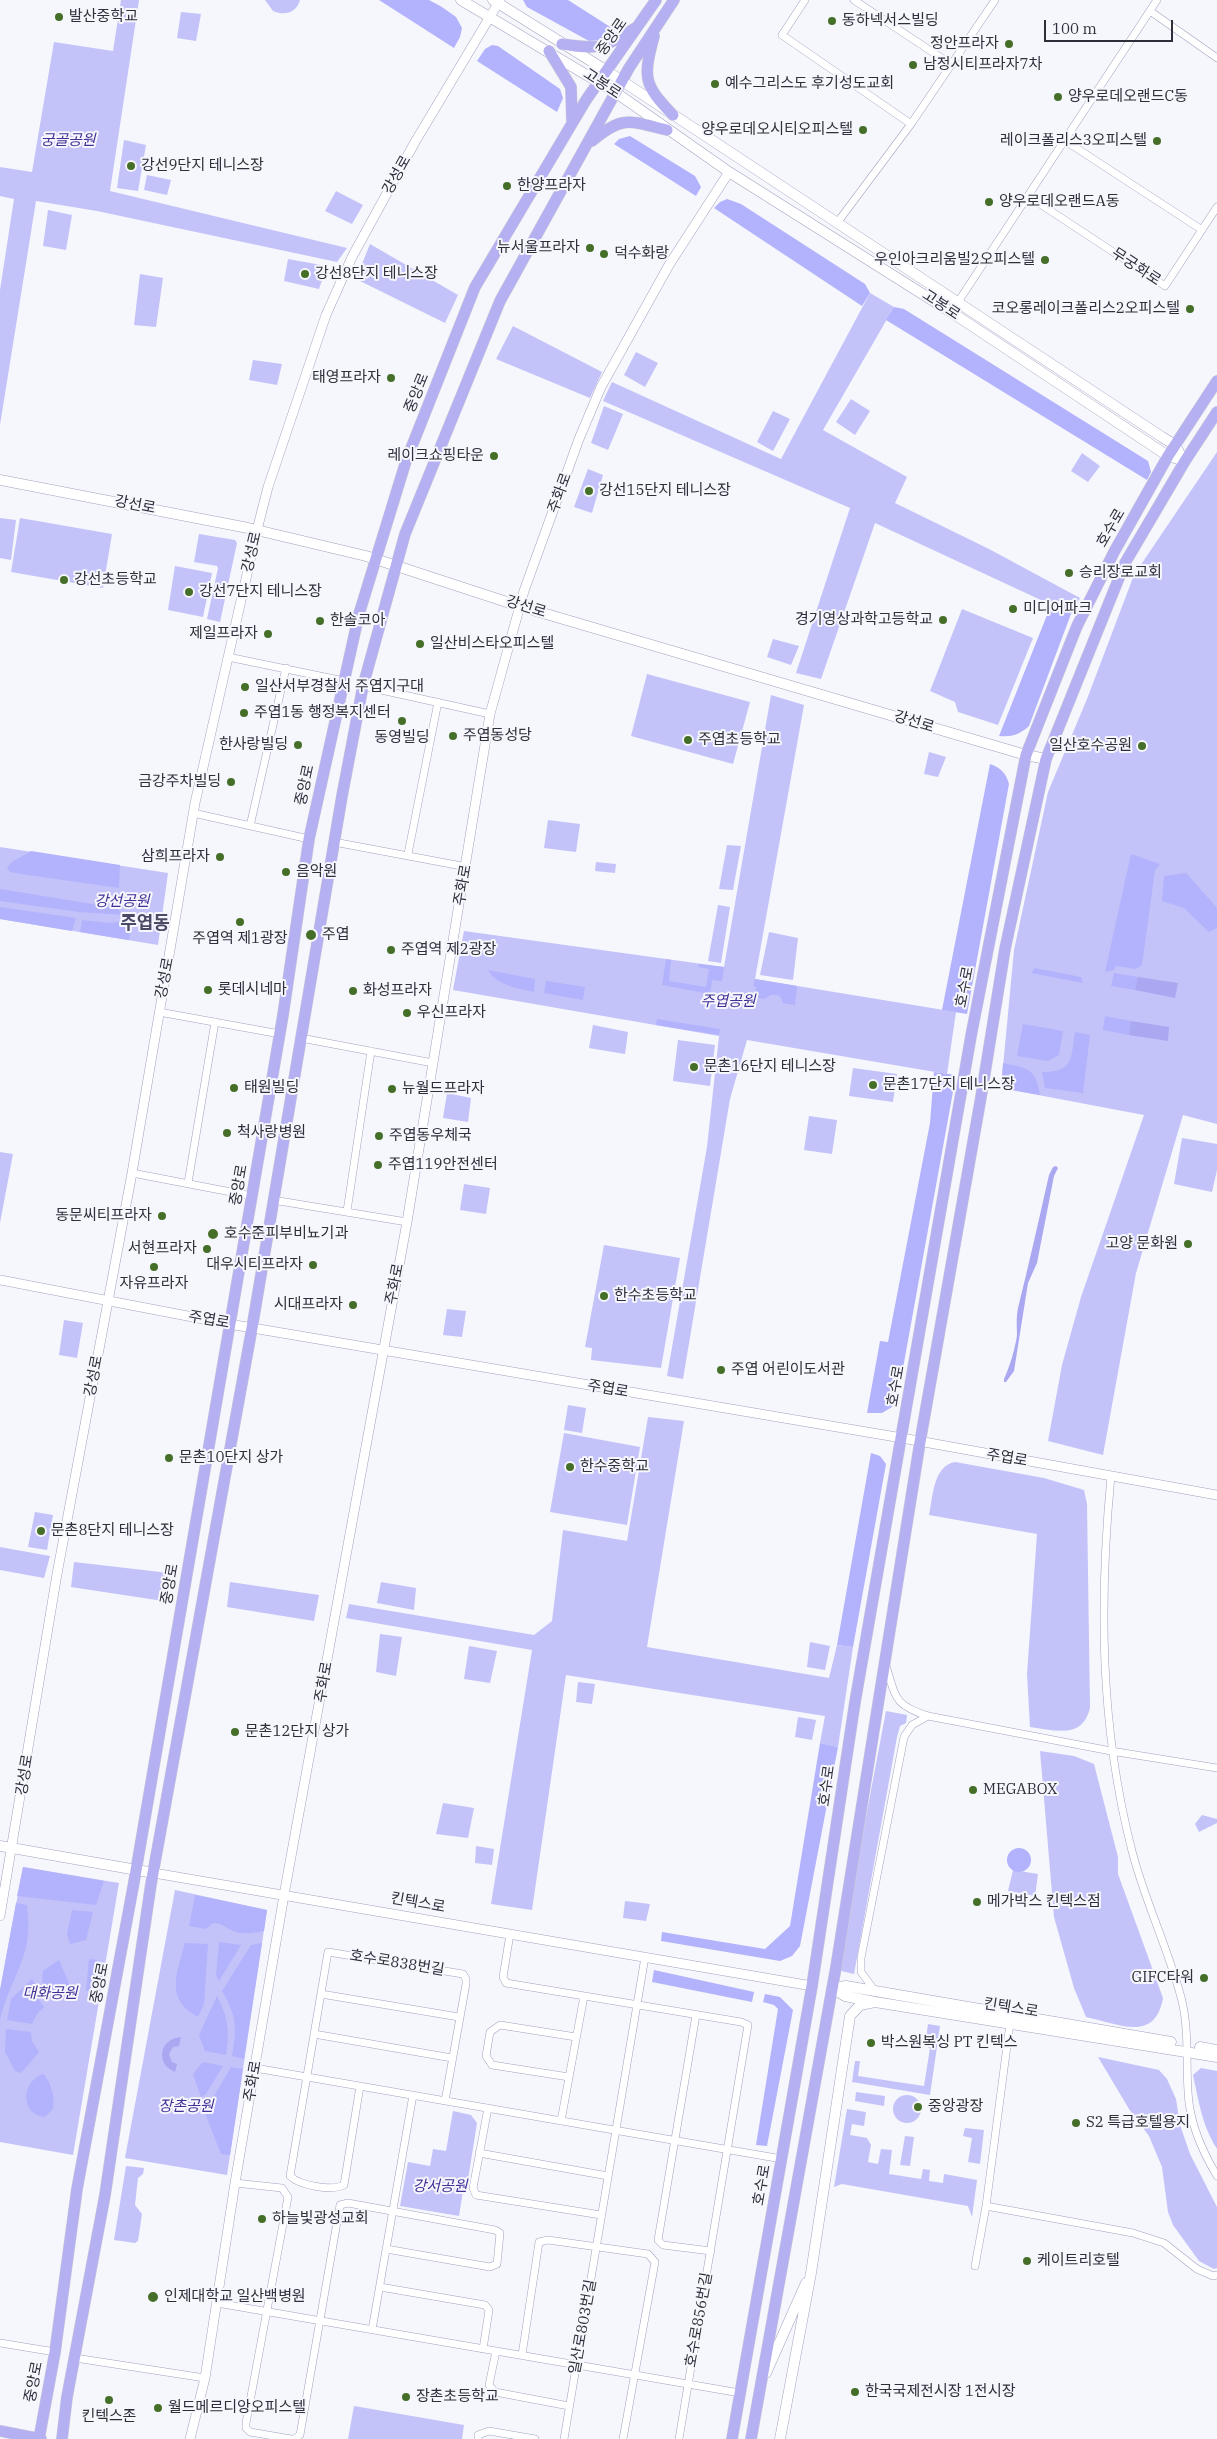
<!DOCTYPE html>
<meta charset="utf-8">
<style>
body{margin:0}
#map{position:relative;width:1217px;height:2439px;overflow:hidden;background:#f6f6fd;font-family:"IBM Plex Serif",serif}
canvas{display:block}
.scale{position:absolute;left:1044px;top:20px;width:129px;height:22px;box-sizing:border-box;border:2px solid #2f2f3b;border-top:0;padding-left:6px;font-size:15px;line-height:18px;white-space:nowrap;color:#2f2f3b;-webkit-text-stroke:4px #f6f6fd;paint-order:stroke}
</style>
<div id="map">
<canvas width="1217" height="2439"></canvas>
<div class="scale">100 m</div>
</div>
<script>
const g = document.querySelector('canvas').getContext('2d');
g.lineJoin = 'round';
function fillPath(path, color) { g.fillStyle = color; g.fill(path, 'evenodd'); }
function strokePath(path, color, width, dash) { g.strokeStyle = color; g.lineWidth = width; g.lineCap = dash ? 'butt' : 'round'; g.setLineDash(dash || []); g.stroke(path); }
function label(font, color, halo, rows, align = 'center') {
  g.font = font + ' "IBM Plex Serif","Noto Sans KR",serif'; g.lineWidth = 4; g.setLineDash([]); g.textBaseline = 'middle'; g.strokeStyle = halo; g.fillStyle = color; for (const [text, x, y, turn = 0] of rows) {
    g.save(); g.translate(x, y); g.rotate((+turn || 0) * Math.PI / 180); g.textAlign = isNaN(turn) ? turn : align; if (halo) g.strokeText(text, 0, 0); g.fillText(text, 0, 0); g.restore();
  }
}
const green = new Path2D(`
 M121,0H139L110,191L347,248L337,262L97,211L36,201L0,425V290L14,199L0,196V167L32,172L54,42L113,51Z
 M265,0H300C296,13 285,16 273,11Z
 M181,12L201,14L196,41L177,38Z
 M124,140L146,145L138,191L117,188Z
 M147,175L171,180L167,195L144,190Z
 M336,191L363,205L352,224L325,211Z
 M48,210L72,215L66,250L43,246Z
 M370,244L458,295L445,323L356,279Z
 M288,259L327,266L319,289L284,281Z
 M140,274L163,278L156,327L134,325Z
 M870,293L894,307L823,430L907,477L895,503L989,549L1080,598L1071,614L875,523L821,679L796,673L850,508L603,401L612,382L781,459Z
 M513,326L602,372L590,398L496,359Z
 M636,352L658,363L645,387L624,375Z
 M253,360L282,364L277,385L249,380Z
 M851,399L870,411L855,435L836,422Z
 M604,406L623,414L608,450L591,443Z
 M773,411L790,419L773,451L757,442Z
 M1217,452V1124L1183,1115L1136,1273L1103,1455L1048,1441L1062,1365L1081,1297L1144,1115L1001,1088L1014,950L1048,792L1087,699L1134,575Z
 M1082,453L1100,466L1088,482L1071,471Z
 M588,469L603,475L592,513L574,507Z
 M0,518L16,520L11,560L0,558Z
 M20,518L112,534L103,588L11,572Z
 M199,534L235,540L237,543L220,622L207,619L218,568L217,566L194,562Z
 M175,566L212,573L203,617L168,610Z
 M962,609L1033,638L998,725L958,712L955,702L930,691Z
 M773,639L799,646L791,665L767,657Z
 M647,674L750,702L733,764L631,736Z
 M771,695L804,705L755,979L956,1012L947,1074L747,1040L730,1099L683,1379L667,1376L707,1147L719,1036L453,990L464,931L724,967Z
 M929,752L946,757L938,777L924,774Z
 M548,820L580,824L576,852L544,848Z
 M727,845L741,846L733,890L719,889Z
 M0,847L168,873L158,945L0,919Z
 M596,862L616,864L615,873L595,871Z
 M718,905L730,907L721,963L708,961Z
 M769,932L798,938L793,980L760,975Z
 M593,1025L628,1032L625,1054L589,1048Z
 M678,1040L715,1045L710,1086L673,1081Z
 M853,1068L897,1074L893,1102L849,1096Z
 M447,1093L471,1098L468,1122L443,1118Z
 M809,1116L837,1120L832,1154L804,1150Z
 M1182,1138L1217,1144V1170L1212,1192L1174,1184Z
 M0,1152L13,1154L0,1223Z
 M464,1184L490,1188L486,1214L460,1210Z
 M604,1245L680,1258L661,1368L591,1360L592,1348L585,1347Z
 M447,1309L466,1311L462,1337L443,1335Z
 M64,1320L83,1323L77,1358L59,1355Z
 M568,1405L586,1408L582,1433L564,1430Z
 M648,1417L684,1421L647,1647L829,1678L837,1645L853,1647L838,1747L820,1743L825,1716L566,1675L532,1910L491,1904L532,1650L346,1618L349,1604L534,1635L552,1621L563,1530L627,1541Z
 M564,1433L640,1447L627,1525L550,1512Z
 M955,1462L1044,1478L1084,1490L1087,1504L1090,1708C1082,1740 1055,1730 1030,1727L1027,1674L1037,1534L929,1515C933,1497 933,1466 955,1462Z
 M35,1512L53,1515L47,1550L28,1547Z
 M0,1547L50,1556L44,1578L0,1570Z
 M74,1562L169,1573L163,1601L71,1587Z
 M230,1582L319,1595L314,1621L227,1607Z
 M381,1582L416,1588L414,1610L377,1603Z
 M380,1634L402,1637L396,1676L376,1672Z
 M810,1642L830,1646L825,1670L807,1667Z
 M469,1646L497,1651L490,1683L464,1679Z
 M578,1682L595,1684L592,1704L576,1702Z
 M886,1711L907,1715L906,1723L900,1726L897,1737L854,1974L837,1970Z
 M798,1717L816,1720L812,1740L795,1737Z
 M1040,1751L1074,1756L1094,1764L1118,1857V1874L1163,1998C1155,2043 1119,2024 1086,2017L1074,1988L1054,1917Z
 M443,1803L474,1808L468,1838L436,1834Z
 M1202,1815L1217,1819V1823L1199,1832L1195,1824Z
 M476,1846L494,1849L492,1865L475,1863Z
 M23,1867L119,1883L73,2155L0,2142V1990Z
 M1013,1870L1038,1874L1035,1896L1008,1891Z
 M175,1890L267,1910L227,2175L125,2158Z
 M625,1901L650,1904L646,1921L623,1918Z
 M928,2024L940,2026L930,2095L852,2082L855,2061H860L858,2076L924,2086L930,2048L925,2046Z
 M1098,2057L1159,2070L1167,2079L1176,2099L1180,2125L1190,2154L1217,2207V2268L1214,2269L1199,2261L1173,2225L1168,2212L1162,2167L1149,2136L1129,2109Z
 M1201,2068L1217,2071V2149C1202,2125 1199,2102 1193,2075Z
 M856,2092L885,2096L884,2106L855,2101Z
 M893 2109a14 14 0 1 1 28 0a14 14 0 1 1-28 0Z
 M847,2109L866,2112L864,2126L852,2124L850,2135L867,2138L871,2145L868,2162L878,2164L881,2149L892,2150L889,2174L921,2179L923,2169L930,2170L929,2181L943,2183L944,2174L977,2180L972,2217L968,2206L842,2184L834,2187Z
 M453,2111L471,2115L477,2123L466,2192L463,2191L459,2216L400,2206L408,2162L430,2166L433,2149L446,2151Z
 M965,2128L984,2130L980,2164L968,2162L972,2138L963,2136Z
 M905,2136L914,2137L910,2166L900,2165Z
 M126,2166L144,2168L143,2174L138,2178L135,2205L142,2214L138,2241L135,2243L114,2240Z
 M354,2406L464,2425L462,2439H348Z`);
const forest = new Path2D(`
 M379,0H429L442,7L456,17L462,28L460,37L454,48Z
 M523,0H568L615,30L604,40L589,41L527,7Z
 M492,45L498,46L560,89L563,98L557,112L477,61L485,49Z
 M630,136L695,176L701,187L696,196L614,144L619,139Z
 M727,199L741,204L865,284L870,293L862,306L714,208L720,202Z
 M894,307L904,309L1148,461L1151,472L1147,480L886,320Z
 M1051,605L1071,614L1029,726C1019,735 1012,737 999,736Z
 M990,764C1001,768 1006,773 1009,784L967,1014L942,1010Z
 M31,851L120,865L119,888L21,874L10,872L7,868L12,862Z
 M1131,854L1160,864L1155,870L1142,965L1136,969L1116,966L1114,970L1105,972Z
 M1186,873L1217,908V928L1209,932L1184,908L1162,901L1164,876Z
 M0,889L117,908L124,915L79,912L0,901Z
 M0,907L76,918L72,931L0,919Z
 M82,920L109,923L127,921L131,930L129,940L80,932Z
 M666,959L671,960L669,981L706,987L709,969L698,967L699,964L724,967L722,981L712,980L710,994L662,985Z
 M1035,968L1081,977L1083,983L1031,973Z
 M488,970L535,979L534,992C517,988 498,986 488,970Z
 M1114,973L1138,977L1135,990L1111,986Z
 M755,979L797,986L795,1005L783,1003C781,993 772,992 765,999L754,997L756,987L753,986Z
 M546,981L585,987L583,1000L544,993Z
 M1105,1016L1131,1021L1129,1035L1103,1030Z
 M657,1019L720,1029L719,1035L656,1025Z
 M1023,1024L1063,1031L1059,1055L1048,1061L1017,1056Z
 M1075,1032L1090,1035L1083,1093L1045,1088L1042,1072C1073,1073 1071,1058 1075,1032Z
 M1003,1063C1027,1068 1036,1068 1040,1095L1001,1088Z
 M934,1072L956,1075L903,1368L892,1407L882,1413H867L880,1341L888,1342L930,1123Z
 M871,1453L880,1456L886,1464L853,1647L837,1645Z
 M820,1743L838,1747L800,1946L792,1956L780,1961L661,1941L662,1932L765,1949L790,1926Z
 M1007 1860a12 12 0 1 1 24 0a12 12 0 1 1-24 0Z
 M23,1867L104,1881L96,1905L17,1896Z
 M195,1895L267,1910L264,1931C254,1933 241,1935 231,1930C222,1926 225,1924 213,1923L206,1929L189,1926Z
 M16,1903L27,1905C28,1915 29,1924 28,1933C26,1964 6,1990 0,2020V1990Z
 M72,1910L93,1912L86,1940L70,1944L67,1934Z
 M219,1942L241,1945L219,1981L216,1975Z
 M185,1943L208,1944L204,2004L198,2017C164,1999 177,1973 185,1943Z
 M262,1943L244,2059L232,2056C237,2026 237,2018 222,1991L251,1945Z
 M89,1959L97,1960L98,1978L95,1989L86,1991Z
 M59,1960L70,1986L49,1999L42,1981L43,1971Z
 M654,1970L754,1992L752,2002L652,1982Z
 M32,1979L42,1995L38,1998L44,2007L37,2014L32,2024L7,2020L11,1999Z
 M765,1994L780,1997L793,2010L767,2146L756,2145L778,2009L774,2005L763,2002Z
 M217,1996C228,2017 230,2031 226,2055L205,2051L199,2035Z
 M6,2029L31,2032L32,2041L39,2052L21,2073L15,2071L5,2052Z
 M203,2062L223,2066L206,2094L201,2097L193,2074Z
 M231,2067L243,2069L230,2155L221,2154L203,2108L211,2101Z
 M43,2074C50,2079 56,2100 53,2108C51,2112 47,2115 44,2117C19,2113 22,2081 43,2074Z`);
const water = new Path2D(`
 M1138,977L1178,983L1175,998L1135,990Z
 M1131,1021L1169,1027L1168,1041L1129,1035Z
 M1056,1166L1058,1168L1054,1176L1037,1263L1028,1283L1014,1371L1006,1382H1004V1379C1010,1366 1015,1349 1017,1335C1017,1326 1016,1318 1018,1308C1029,1264 1039,1219 1049,1175L1053,1167Z
 M181,2037L179,2046L173,2047L169,2054L172,2062L177,2064L175,2072C155,2064 159,2039 181,2037Z`);
const minor = new Path2D(`
 M805,0L782,35L911,124
 M854,0L952,65
 M1150,11L1217,58
 M1064,140L1202,230
 M1028,196L1165,286L1217,207
 M837,223L911,124L995,0
 M958,302L1157,0
 M228,657L344,681
 M363,686L490,714
 M193,813L309,839
 M250,826L286,668
 M334,842L467,867
 M408,854L438,702
 M159,1012L280,1034
 M301,1038L433,1063
 M132,1173L252,1196
 M188,1183L215,1022
 M273,1200L407,1222
 M347,1211L371,1051
 M1111,1476C1099,1603 1100,1727 1132,1851C1145,1902 1169,1950 1182,2001C1189,2031 1186,2061 1188,2091C1189,2121 1202,2151 1217,2176
 M886,1666C896,1698 894,1705 928,1716L1111,1751L1217,1768
 M510,1934L503,1977L506,1983L741,2022L748,2025L679,2439
 M875,1991L861,1972V1958L904,1737L912,1725L928,1716
 M321,1994L459,2017
 M696,2015L658,2240L663,2245L711,2251
 M1010,2023L986,2206L1133,2233L1164,2243L1197,2269L1213,2276L1217,2275
 M314,2034L452,2058
 M255,2068L782,2159
 M569,2077L492,2065L486,2056L490,2032L500,2025L576,2037
 M360,2086L344,2185C332,2191 300,2186 290,2176L328,1952L463,1974L466,1979V1984L445,2101
 M488,2108L473,2188L476,2195L601,2215
 M561,2121L584,1996
 M479,2153L608,2176
 M235,2183L282,2188L288,2197L246,2423V2428L250,2432L291,2439
 M975,2266L986,2206
 M380,2287L485,2305L489,2310L483,2349
 M217,2303L740,2393
 M372,2330L413,2095
 M0,2343L55,2352
 M496,2351L489,2385L495,2392L569,2406
 M522,2355L539,2242L548,2240L648,2254L655,2262L623,2439
 M75,2358L205,2378
 M294,2439L300,2435L340,2205L348,2203L495,2230L500,2233L497,2264L490,2267L386,2249
 M478,2439V2435L489,2431L535,2439
 M564,2439L645,1957`);
const tertiary = new Path2D(`
 M0,1280L229,1324L902,1438L1217,1495
 M154,1873L812,1986
 M0,1916L57,1574L132,1173L195,803L257,530L268,487L326,315L352,257L415,142L500,0
 M190,2439L205,2378L235,2183L284,1895L407,1222L490,714L524,591L579,439L601,387L669,265L729,172`);
const secondary = new Path2D(`
 M461,0L615,92L729,172L951,312L1168,456L1185,461
 M493,0L607,71L1162,437L1175,445L1179,452
 M0,480L248,528L366,556L519,606L1026,755L1046,759
 M0,1846L154,1873
 M832,1988L845,1996L875,2002L1217,2057
 M832,1988L846,1986L1171,2042
 M1200,2047L1217,2050
 M766,2373L806,2283
 M780,2439L811,2273L850,2016L860,2005L875,2002`);
const primary = new Path2D(`
 M654,36C643,78 643,84 673,115
 M562,44C599,50 604,48 635,28
 M549,51L571,87L572,121
 M592,141C623,115 629,121 667,130
 M0,2431L41,2439
 M39,2439L55,2352L77,2189L134,1882L283,1015L309,839L359,614L406,461L475,287L586,100L656,0
 M62,2439L67,2397L105,2195L151,1884L252,1328L342,796L363,686L405,534L500,301L629,68L674,0
 M732,2439L812,1986L855,1702L971,1036L1026,755L1077,626L1114,552L1168,456L1217,381
 M751,2439L836,1967L920,1442L981,1097L1005,949L1046,759L1125,563L1185,461L1217,412`);
const markers = [
 [59,17,5,"#456e29"],
 [832,21,5,"#456e29"],
 [1009,44,5,"#456e29"],
 [913,65,5,"#456e29"],
 [715,84,5,"#456e29"],
 [1058,97,5,"#456e29"],
 [863,130,5,"#456e29"],
 [1157,141,5,"#456e29"],
 [131,166,5,"#456e29"],
 [507,186,5,"#456e29"],
 [989,202,5,"#456e29"],
 [590,248,5,"#456e29"],
 [604,254,5,"#456e29"],
 [1045,260,5,"#456e29"],
 [305,274,5,"#456e29"],
 [1190,309,5,"#456e29"],
 [391,378,5,"#456e29"],
 [494,456,5,"#456e29"],
 [589,491,5,"#456e29"],
 [1069,573,5,"#456e29"],
 [64,580,5,"#456e29"],
 [189,592,5,"#456e29"],
 [1013,609,5,"#456e29"],
 [943,620,5,"#456e29"],
 [320,621,5,"#456e29"],
 [268,634,5,"#456e29"],
 [420,644,5,"#456e29"],
 [245,687,5,"#456e29"],
 [244,713,5,"#456e29"],
 [402,721,5,"#456e29"],
 [453,736,5,"#456e29"],
 [688,740,5,"#456e29"],
 [298,745,5,"#456e29"],
 [1142,746,5,"#456e29"],
 [231,782,5,"#456e29"],
 [220,857,5,"#456e29"],
 [286,872,5,"#456e29"],
 [240,922,5,"#456e29"],
 [311,935,6,"#456e29"],
 [391,950,5,"#456e29"],
 [208,990,5,"#456e29"],
 [353,991,5,"#456e29"],
 [407,1013,5,"#456e29"],
 [694,1067,5,"#456e29"],
 [873,1085,5,"#456e29"],
 [234,1088,5,"#456e29"],
 [392,1089,5,"#456e29"],
 [227,1133,5,"#456e29"],
 [379,1136,5,"#456e29"],
 [378,1165,5,"#456e29"],
 [162,1216,5,"#456e29"],
 [213,1234,6,"#456e29"],
 [1188,1244,5,"#456e29"],
 [207,1249,5,"#456e29"],
 [313,1265,5,"#456e29"],
 [154,1267,5,"#456e29"],
 [604,1296,5,"#456e29"],
 [353,1305,5,"#456e29"],
 [721,1370,5,"#456e29"],
 [169,1458,5,"#456e29"],
 [570,1467,5,"#456e29"],
 [41,1531,5,"#456e29"],
 [235,1732,5,"#456e29"],
 [973,1790,5,"#456e29"],
 [977,1902,5,"#456e29"],
 [1204,1978,5,"#456e29"],
 [871,2043,5,"#456e29"],
 [918,2107,5,"#456e29"],
 [1076,2123,5,"#456e29"],
 [262,2219,5,"#456e29"],
 [1027,2261,5,"#456e29"],
 [153,2297,6,"#456e29"],
 [855,2392,5,"#456e29"],
 [406,2397,5,"#456e29"],
 [109,2400,5,"#456e29"],
 [158,2408,5,"#456e29"]
];
const poiNames = [
 ["발산중학교",69,17],
 ["동하넥서스빌딩",842,21],
 ["정안프라자",999,44,"right"],
 ["남정시티프라자7차",923,65],
 ["예수그리스도 후기성도교회",725,84],
 ["양우로데오랜드C동",1068,97],
 ["양우로데오시티오피스텔",853,130,"right"],
 ["레이크폴리스3오피스텔",1147,141,"right"],
 ["강선9단지 테니스장",141,166],
 ["한양프라자",517,186],
 ["양우로데오랜드A동",999,202],
 ["뉴서울프라자",580,248,"right"],
 ["덕수화랑",614,254],
 ["우인아크리움빌2오피스텔",1035,260,"right"],
 ["강선8단지 테니스장",315,274],
 ["코오롱레이크폴리스2오피스텔",1180,309,"right"],
 ["태영프라자",381,378,"right"],
 ["레이크쇼핑타운",484,456,"right"],
 ["강선15단지 테니스장",599,491],
 ["승리장로교회",1079,573],
 ["강선초등학교",74,580],
 ["강선7단지 테니스장",199,592],
 ["미디어파크",1023,609],
 ["경기영상과학고등학교",933,620,"right"],
 ["한솔코아",330,621],
 ["제일프라자",258,634,"right"],
 ["일산비스타오피스텔",430,644],
 ["일산서부경찰서 주엽지구대",255,687],
 ["주엽1동 행정복지센터",254,713],
 ["주엽동성당",463,736],
 ["동영빌딩",402,738,"center"],
 ["주엽초등학교",698,740],
 ["한사랑빌딩",288,745,"right"],
 ["일산호수공원",1132,746,"right"],
 ["금강주차빌딩",221,782,"right"],
 ["삼희프라자",210,857,"right"],
 ["음악원",296,872],
 ["주엽",322,935],
 ["주엽역 제1광장",240,939,"center"],
 ["주엽역 제2광장",401,950],
 ["롯데시네마",218,990],
 ["화성프라자",363,991],
 ["우신프라자",417,1013],
 ["문촌16단지 테니스장",704,1067],
 ["문촌17단지 테니스장",883,1085],
 ["태원빌딩",244,1088],
 ["뉴월드프라자",402,1089],
 ["척사랑병원",237,1133],
 ["주엽동우체국",389,1136],
 ["주엽119안전센터",388,1165],
 ["동문씨티프라자",152,1216,"right"],
 ["호수준피부비뇨기과",224,1234],
 ["고양 문화원",1178,1244,"right"],
 ["서현프라자",197,1249,"right"],
 ["대우시티프라자",303,1265,"right"],
 ["자유프라자",154,1284,"center"],
 ["한수초등학교",614,1296],
 ["시대프라자",343,1305,"right"],
 ["주엽 어린이도서관",731,1370],
 ["문촌10단지 상가",179,1458],
 ["한수중학교",580,1467],
 ["문촌8단지 테니스장",51,1531],
 ["문촌12단지 상가",245,1732],
 ["MEGABOX",983,1790],
 ["메가박스 킨텍스점",987,1902],
 ["GIFC타워",1194,1978,"right"],
 ["박스원복싱 PT 킨텍스",881,2043],
 ["중앙광장",928,2107],
 ["S2 특급호텔용지",1086,2123],
 ["하늘빛광성교회",272,2219],
 ["케이트리호텔",1037,2261],
 ["인제대학교 일산백병원",164,2297],
 ["한국국제전시장 1전시장",865,2392],
 ["장촌초등학교",416,2397],
 ["월드메르디앙오피스텔",168,2408],
 ["킨텍스존",109,2417,"center"]
];
const streetNames = [
 ["중앙로",612,37,-55],
 ["고봉로",602,84,33],
 ["강성로",397,175,-61],
 ["무궁화로",1136,267,33],
 ["고봉로",941,305,33],
 ["중앙로",417,393,-68],
 ["주화로",560,493,-70],
 ["강선로",135,505,11],
 ["호수로",1111,528,-60],
 ["강성로",252,552,-77],
 ["강선로",526,607,17],
 ["강선로",914,722,17],
 ["중앙로",305,785,-78],
 ["주화로",463,885,-80],
 ["강성로",165,978,-79],
 ["호수로",965,987,-79],
 ["중앙로",239,1185,-80],
 ["주화로",395,1284,-79],
 ["주엽로",209,1320,10],
 ["강성로",94,1376,-79],
 ["호수로",896,1386,-80],
 ["주엽로",608,1389,10],
 ["주엽로",1007,1458,10],
 ["중앙로",170,1584,-80],
 ["주화로",324,1682,-80],
 ["강성로",25,1775,-81],
 ["호수로",827,1786,-82],
 ["킨텍스로",418,1903,10],
 ["호수로838번길",397,1963,9],
 ["중앙로",100,1983,-79],
 ["킨텍스로",1011,2008,9],
 ["주화로",253,2081,-80],
 ["호수로",762,2185,-80],
 ["호수로856번길",699,2320,-80],
 ["일산로803번길",583,2327,-80],
 ["중앙로",34,2382,-79]
];
const parkNames = [
 ["궁골공원",68,141],
 ["강선공원",122,902],
 ["주엽공원",728,1002],
 ["대화공원",50,1994],
 ["장촌공원",186,2107],
 ["강서공원",440,2187]
];
const quarterNames = [
 ["주엽동",145,924]
];
fillPath(green, '#c3c3fa');
fillPath(forest, '#b3b2fc');
fillPath(water, '#a9a8f1');
strokePath(minor, '#a1a2bf', 8);
strokePath(tertiary, '#a1a2bf', 10);
strokePath(secondary, '#a1a2bf', 11);
strokePath(primary, '#d1d1d4', 12);
strokePath(minor, '#fff', 7);
strokePath(tertiary, '#fff', 9);
strokePath(secondary, '#fff', 10);
strokePath(primary, '#b5b0f2', 11);
for (const [x, y, r, color] of markers) { const dot = new Path2D(); dot.arc(x, y, r, 0, 2 * Math.PI); g.fillStyle = color; g.fill(dot); strokePath(dot, '#f6f6fd', 2); }
label('15px', '#2f2f3b', '#f6f6fd', poiNames, 'left');
label('15px', '#2f2f3b', '#f6f6fd', streetNames);
label('italic 15px', '#423097', '#f6f6fd', parkNames);
label('bold 18px', '#4a4a64', '#f6f6fd', quarterNames);
</script>
